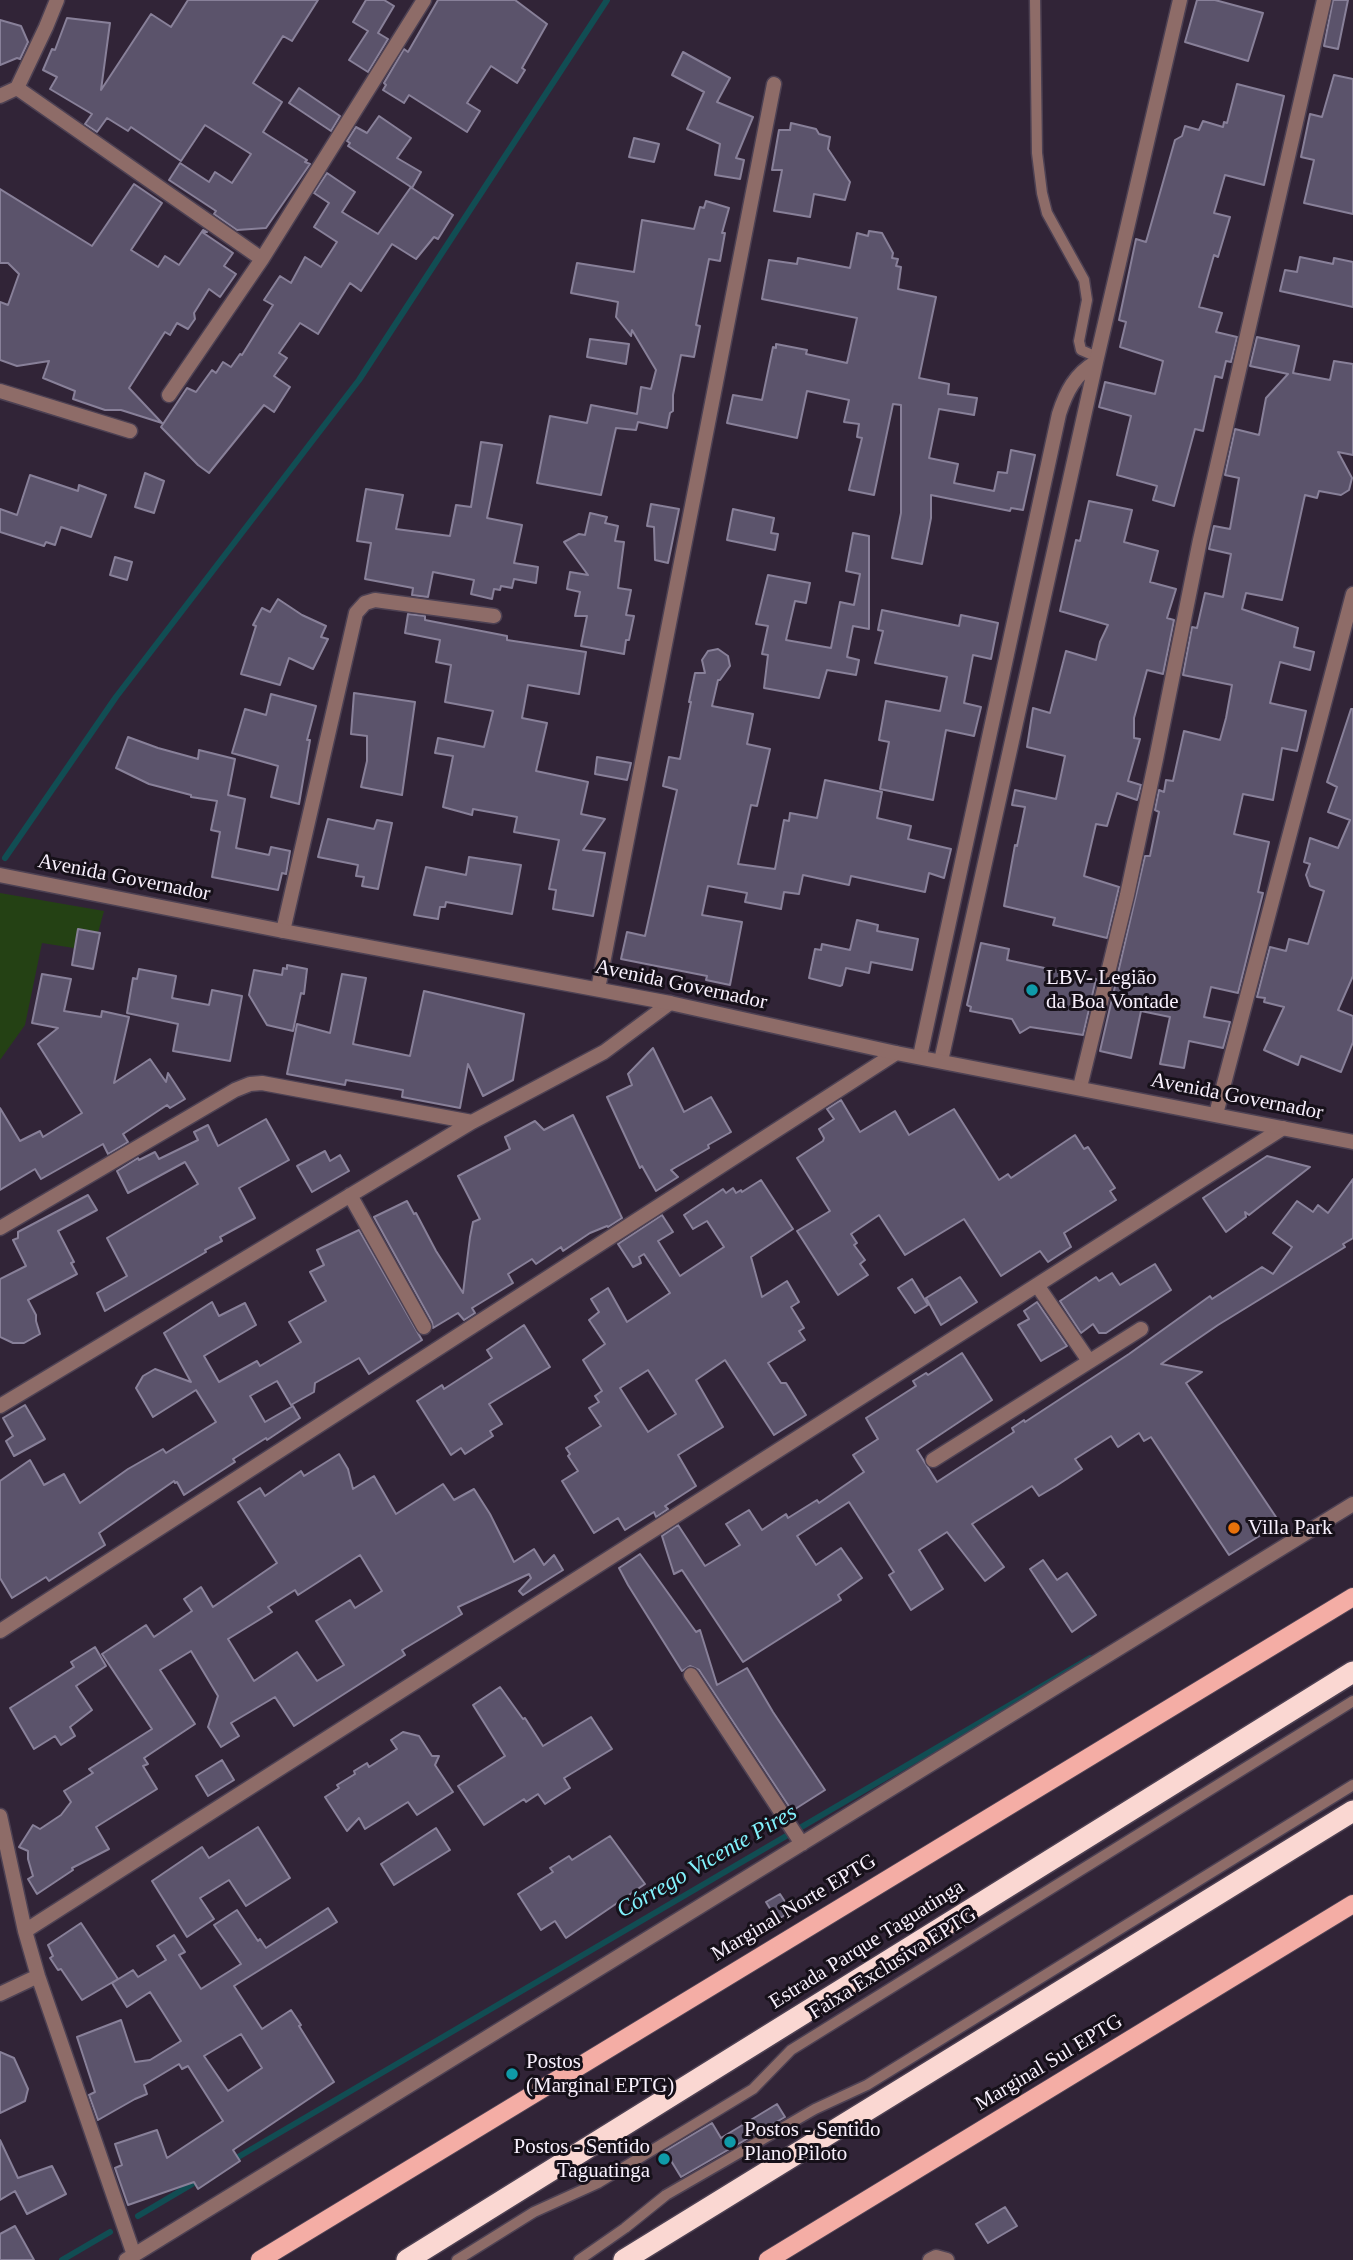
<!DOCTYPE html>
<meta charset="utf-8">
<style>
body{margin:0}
canvas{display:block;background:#312437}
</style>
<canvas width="1353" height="2260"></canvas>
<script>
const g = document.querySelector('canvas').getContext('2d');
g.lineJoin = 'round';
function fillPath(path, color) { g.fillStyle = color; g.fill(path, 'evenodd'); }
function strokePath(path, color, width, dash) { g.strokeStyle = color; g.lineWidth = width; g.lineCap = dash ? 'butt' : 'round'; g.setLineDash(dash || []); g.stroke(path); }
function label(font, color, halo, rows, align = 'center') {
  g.font = font + ' Georgia,serif'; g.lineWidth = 6; g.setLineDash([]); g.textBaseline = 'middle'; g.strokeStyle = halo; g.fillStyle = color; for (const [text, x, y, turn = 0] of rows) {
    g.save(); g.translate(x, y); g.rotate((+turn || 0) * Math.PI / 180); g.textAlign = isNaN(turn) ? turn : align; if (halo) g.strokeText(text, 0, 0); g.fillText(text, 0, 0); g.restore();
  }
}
const green = new Path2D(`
 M0,893L104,911L93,951L42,943L25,1025L0,1060Z`);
const stream = new Path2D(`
 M5,858L116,697L359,380L607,0
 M233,2160L1090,1658
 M138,2216L199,2180
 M62,2260L110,2232`);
const building = new Path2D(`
 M188,0H318L292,41L283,36L253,83L282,102L263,132L307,160L305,162L310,164L266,228L237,230L214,214L216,211L169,180L180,163L209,182L215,172L232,183L251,154L205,125L181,161L131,127L128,131L107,118L97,132L85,124L92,114L50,89L57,77L43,70L52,49L55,50L67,18L110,23L101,90L151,14L171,27Z
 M366,0H384L394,6L378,33L388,39L368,72L349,60L368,31L353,22Z
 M438,0H515L547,24L522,68L525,70L517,83L491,66L467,103L480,111L467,132L409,95L404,103L383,90L386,85L384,83L404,49L408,52Z
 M1197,0H1215L1263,13L1248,61L1185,42Z
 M1333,0H1348L1338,49L1324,46Z
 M0,20L21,26L28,42L20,59L17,58L0,65Z
 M683,52L730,78L717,102L753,117L736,158L744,160L740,179L715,175L720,144L687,129L704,92L672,75Z
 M1334,75L1353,79V214L1304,203L1314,160L1301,157L1310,114L1322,117Z
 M1237,84L1284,96L1264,185L1225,175L1214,213L1230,217L1218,257L1214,255L1199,307L1222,313L1216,332L1237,337L1231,362L1226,361L1222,378L1215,376L1203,431L1195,429L1174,506L1153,500L1157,486L1117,475L1131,416L1099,407L1105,382L1155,394L1163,361L1120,347L1126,322L1119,320L1136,239L1146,242L1175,140L1182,136L1185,126L1199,130L1203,121L1223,127L1224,122L1227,123Z
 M299,88L340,116L331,131L289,103Z
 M379,116L411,138L397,158L421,172L412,188L453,215L438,239L434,237L416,259L392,244L361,291L350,283L318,334L300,323L279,353L287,358L274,376L290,387L274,412L264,405L209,473L198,465L161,427L187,388L196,392L212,370L216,373L223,362L231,367L240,354L242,355L273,305L264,300L280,276L291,283L305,257L321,267L337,242L314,227L329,203L314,193L327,173L355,192L342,212L378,234L411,187L348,146L350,143L347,141L356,127L367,133Z
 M791,123L816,129L819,134L830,137L828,149L850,182L845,200L814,194L810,217L774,211L782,170H772L779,130H790Z
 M634,138L659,144L654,162L629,157Z
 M134,184L162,203L131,250L158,267L165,256L179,265L203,230L207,232H202L233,253L224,266L236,274L220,297L209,289L194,313L195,319L188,329L177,323L170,335L165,332L129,388L162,423L121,410H105L73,399L75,391L43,378L49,361L17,366L0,360V302L8,305L19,274L8,263H0V189L92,246Z
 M706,201L729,208L722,233H725L720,261L709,259L696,325L700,326L694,357L681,355L673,395V411L670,413L667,428L638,422L636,430L616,428L601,495L537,483L550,416L587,423L591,405L637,414L641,387L651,389L656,370L632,330L631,336L616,317L618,302L571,293L577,263L634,272L642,220L694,229L700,207L704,208Z
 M869,231L882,233L893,253L892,258L898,259L896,266L901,267L898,289L936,297L919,378L949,384L948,394L977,398L974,415L939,409L929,458L958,464L954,483L994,491L998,472L1007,473L1011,450L1035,455L1023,510L1011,508L1010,511L931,495V518L922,564L892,558L901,513V405L893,404L874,495L849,490L862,438L857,437L859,424L844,422L849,400L807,391L797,438L727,423L733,395L762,400L773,347L776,348V344L807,350L806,354L847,363L857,318L762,299L769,260L797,264L798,258L850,268L857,233L868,236Z
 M1300,257L1333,264L1334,258L1353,262V307L1280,291L1285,270L1297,272Z
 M1257,337L1299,346L1293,373L1330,380L1334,361L1353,364V455L1338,452L1352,478L1349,490L1341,495L1319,491L1317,498L1305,495L1282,600L1246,593L1242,609L1298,628L1294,647L1314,652L1310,670L1280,662L1270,703L1306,711L1297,751L1282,748L1273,800L1243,794L1234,834L1269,842L1258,892L1263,893L1238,993L1211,987L1204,1017L1230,1022L1223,1048L1189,1041L1184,1068L1160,1064L1170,1017L1141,1011L1131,1058L1100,1051L1145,856H1150L1159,812L1155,810L1159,790L1164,792L1166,780L1173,781L1184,731L1220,740L1226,718L1232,685L1183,675L1192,627L1197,628L1205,593L1223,597L1231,554L1209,549L1214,526L1230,529L1239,478L1225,475L1235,429L1259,435L1266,398L1288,374L1250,366Z
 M590,339L629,344L626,364L587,357Z
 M481,442L502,445L487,518L522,525L514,563L538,567L536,583L514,579L512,588L501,586L500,590L494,589L492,599L471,594L474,580L433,572L428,597L412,595L413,588L365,579L371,543L357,541L366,489L403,495L396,529L450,536L456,505L471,507Z
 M145,473L164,481L154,513L135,507Z
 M30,475L78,491L79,485L106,495L91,537L61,527L55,545L46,542L44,546L0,532V509L17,515Z
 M1089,501L1132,510L1124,542L1158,551L1150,582L1176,589L1167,618L1174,620L1163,674L1147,670L1134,718V738L1140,739L1128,781L1141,785L1137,800L1117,793L1107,826L1096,824L1084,876L1119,887L1107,938L1053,925L1055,918L1004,906L1015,845L1017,846L1025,807L1012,805L1015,790L1056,799L1065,756L1027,747L1033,708L1050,713L1066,651L1096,660L1100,642L1108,625L1060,611L1076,540L1080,541Z
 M651,504L679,509L668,563L655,560L654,527L647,526Z
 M733,509L774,518L771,533L778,534L775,550L727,540Z
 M590,513L607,517L605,523L618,526L615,541L624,542L618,588L631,590L626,615L634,616L629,640H626L624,654L581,646L587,616H575L580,592L567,589L570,572L588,575L564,542L579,534L585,535Z
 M853,533L869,536V629L853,626L847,657L859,660L856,675L827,670L819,698L764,688L768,655L762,654L768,626L756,624L768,575L810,583L806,603L795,601L786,640L831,648L840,602L854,605L860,574L846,571Z
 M115,557L132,562L127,580L110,575Z
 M278,599L302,615L326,626L321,637L328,639L313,669L289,658L280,685L241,674L256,626L253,625L262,608L270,612Z
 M882,610L959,626L961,615L998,623L991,659L973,655L964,703L981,707L974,736L946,730L933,800L880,789L889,742L879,740L886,701L940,711L947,677L875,663L883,631L878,630Z
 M408,614L425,616V620L507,636V640L586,652L579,694L528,685L522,718L547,723L536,771L588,782L581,814L605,819L583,850L605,853L593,916L553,909L556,890L549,889L559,840L514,832L517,817L473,809L472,815L443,807L453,756L435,753L438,738L484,747L493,711L445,702L451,665L436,662L440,640L405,633Z
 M718,649L728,656L730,666L720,680H718L712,706L753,714L747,744L770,749L757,806L751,805L738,864L775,869L784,820L789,821L790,813L817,818L825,780L882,792L877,818L911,826L908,839L951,849L944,878L929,873L925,892L851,876L849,885L803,875L799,894L784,892L781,909L745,902L747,893L708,886L702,915L742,922L730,985L706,980L707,976L621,959L627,932L645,936L677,790L663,786L669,757L680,759L691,702H689L695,673H705L702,660L708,651Z
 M354,693L415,702L402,795L361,787L367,761V736L351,734Z
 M271,694L316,706L307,740H310L299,804L271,797L278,766L232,753L245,709L266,715Z
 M1351,709H1353V976L1338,1010L1353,1016V1042L1341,1072L1301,1056L1298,1065L1264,1050L1284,1007L1264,1002L1265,998L1257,997L1270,947L1286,951L1289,939L1308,944L1324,891L1310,886L1306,875L1310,864L1304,862L1310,838L1338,848L1350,820L1328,812L1337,787L1327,782Z
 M128,737L158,748L198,759L199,750L235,759L228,795L245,799L236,848L269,855L271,847L290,851L286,874L282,873L278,890L212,877L220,832L211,830L217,801L191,797V795L149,784L116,768Z
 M597,757L631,763L627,780L595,774Z
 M328,819L374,829L377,820L392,823L378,889L362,886L364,877L356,876L358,865L318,857Z
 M469,857L521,865L512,914L446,902L445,907H440L438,919L414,915L426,867L466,875Z
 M857,920L878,925L877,931L918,939L912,970L871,962L869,973L846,968L842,985L840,986L809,978L815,949L821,950L822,944L850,950Z
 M78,929L100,933L93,969L72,965Z
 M981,943L1009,949L1007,960L1096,979L1083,1035L1030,1027L1020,1033L1012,1019L970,1011L971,1007L967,1005Z
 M287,965L307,969L304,994L301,993L293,1031L267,1025L249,995L254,970L282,975L283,968L287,969Z
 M139,969L176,976L172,998L209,1005L212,990L242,996L230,1061L173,1051L178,1024L127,1013L133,978L137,979Z
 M42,974L71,979L64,1011L101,1017L102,1011L129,1017L114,1083L150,1059L166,1082L168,1073L185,1099L170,1108L167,1105L123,1134L128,1142L108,1154L103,1144L41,1179L35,1169L0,1190V1108L20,1141L40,1131L43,1137L82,1113L38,1044L58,1028L32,1023Z
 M342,974L366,978L353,1044L410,1056L424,991L524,1014L513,1080L483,1096L468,1064L460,1108L402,1097L403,1090L346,1080L345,1085L287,1074L297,1024L330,1033Z
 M653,1048L684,1112L711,1097L731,1132L708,1145L709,1148L671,1170L678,1177L656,1191L642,1166L640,1168L607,1097L632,1085L628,1074Z
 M841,1100L860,1132L895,1111L909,1135L954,1109L999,1180L1008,1174L1011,1178L1075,1135L1084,1149L1088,1147L1115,1188L1110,1191L1116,1200L1064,1233L1071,1247L1048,1262L1040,1251L1001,1276L964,1219L905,1255L879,1215L851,1234L857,1243L854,1245L865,1260L860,1264L868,1275L838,1295L797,1231L830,1211L797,1158L823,1141L824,1138L819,1129L834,1119L827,1109Z
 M573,1115L622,1218L608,1227L607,1226L590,1233L563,1251L561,1247L536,1264L532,1259L508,1274L513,1283L472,1308L475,1313L464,1320L458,1313L433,1328L432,1322L374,1217L407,1201L414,1214L416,1213L436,1251L463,1293L470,1237L473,1222L480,1219L458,1176L510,1149L505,1137L535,1121L544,1130Z
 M266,1119L289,1160L239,1188L255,1218L220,1237L222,1241L205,1250L206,1252L105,1311L97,1293L127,1276L107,1238L198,1184L185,1162L128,1193L117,1171L138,1158L139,1160L155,1152L159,1159L198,1140L194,1132L208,1125L218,1146Z
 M325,1151L330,1161L340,1155L349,1171L312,1192L297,1166Z
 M1267,1156L1310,1167L1249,1215L1245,1212L1246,1217L1226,1232L1203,1198Z
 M1353,1179V1238L1343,1244L1345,1247L1218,1325L1161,1364L1202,1372L1186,1383L1280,1523L1229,1555L1151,1437L1144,1441L1139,1433L1118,1447L1111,1436L1075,1459L1082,1469L1056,1486L1039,1496L1032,1486L972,1524L1004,1567L985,1581L947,1532L919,1550L943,1589L911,1610L889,1575L894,1572L849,1502L797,1536L816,1565L841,1548L862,1578L838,1595L841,1600L743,1662L682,1570L674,1574L662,1536L678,1525L705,1566L740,1545L726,1524L749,1510L762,1530L786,1514L788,1518L817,1500L819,1503L864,1472L853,1455L878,1439L866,1418L916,1386L913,1381L926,1373L928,1375L962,1353L992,1400L917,1450L937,1482L1014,1432L1012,1428L1024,1420L1025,1422L1129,1354L1210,1296L1212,1299L1262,1267L1273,1274L1292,1247L1273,1233L1297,1201L1313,1212L1318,1205L1328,1213Z
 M761,1180L793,1229L751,1257L762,1297L787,1281L799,1302L791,1307L804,1328L799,1331L805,1340L768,1363L781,1383H786L806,1415L774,1435L725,1360L696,1380L723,1427L678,1455L696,1486L665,1506L668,1509L656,1517L654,1512L625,1530L618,1518L594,1533L562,1481L578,1471L568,1456L570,1454L566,1448L601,1426L589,1408L599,1402L595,1396L602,1391L583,1360L605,1344L589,1320L599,1312L591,1299L608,1288L627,1322L670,1293L644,1254L639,1257L641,1263L633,1267L618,1244L662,1215L673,1232L658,1241L680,1276L724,1247L707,1221L693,1229L684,1215L723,1189L726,1193L733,1188L736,1193L741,1190L742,1192ZM648,1370L676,1414L648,1432L620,1388Z
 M88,1195L97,1210L58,1231L74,1262L71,1263L77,1274L28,1300L36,1315V1321L40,1334L24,1343H13L0,1337V1279L26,1266L13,1240L18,1238V1232Z
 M359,1230L422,1340L369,1374L359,1358L315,1383L314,1392L291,1405L277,1381L250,1396L265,1422L293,1406L300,1418L267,1440L266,1438L233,1459L235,1462L184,1495L177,1482L175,1483L174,1481L99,1533L105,1545L49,1581L46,1577L12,1598L0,1578V1481L30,1460L44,1485L64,1474L80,1503L128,1469L163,1449L166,1453L216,1422L196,1390L153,1417L136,1388L143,1376L155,1369L191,1382L164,1333L212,1302L219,1316L245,1303L256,1325L204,1356L219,1382L257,1361L260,1366L301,1342L289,1322L326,1301L310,1272L324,1265L317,1250Z
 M1155,1264L1171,1290L1106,1333H1099L1093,1324L1081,1333L1060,1301L1096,1277L1099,1281L1112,1273L1120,1285Z
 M960,1277L977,1302L941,1325L926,1298Z
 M912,1279L928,1305L915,1313L898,1288Z
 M1037,1302L1067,1346L1041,1361L1018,1325L1029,1319L1024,1311Z
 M524,1325L550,1367L489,1404L502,1424L490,1431L493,1436L465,1454L461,1448L451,1455L417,1401L442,1385L444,1389L492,1358L487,1350Z
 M25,1405L45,1439L14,1456L6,1441L13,1436L3,1418Z
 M339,1454L348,1469L353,1489L374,1476L396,1514L443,1484L454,1500L474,1489L490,1514L514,1562L534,1549L544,1565L554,1555L563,1570L523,1595L519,1591L531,1578L529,1574L458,1607L462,1614L402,1650L405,1655L294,1726L275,1697L231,1723L239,1736L221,1747L208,1727L218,1696L191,1651L160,1670L195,1724L144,1758L148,1764L143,1766L157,1789L96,1827L109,1849L72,1868L73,1870L37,1894L28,1879L33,1876L28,1859V1851L19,1847L33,1825L40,1829L61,1815L71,1802L64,1791L93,1773L89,1769L152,1729L102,1654L146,1625L154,1637L192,1611L184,1599L201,1587L213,1607L277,1563L238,1502L260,1488L265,1496L301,1471L304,1476ZM360,1555L382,1591L355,1608L350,1600L316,1621L344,1665L317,1681L297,1652L254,1681L228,1639L272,1612L268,1607L295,1590L298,1595Z
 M640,1554L696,1632L700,1630L717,1685L747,1668L773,1712L825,1790L792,1811L699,1670L690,1666L682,1671L628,1585L619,1568Z
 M1043,1560L1057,1580L1067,1573L1096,1615L1072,1632L1030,1569Z
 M95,1647L106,1666L76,1686L92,1710L70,1727L75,1736L61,1745L55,1736L34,1749L10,1708L74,1667L71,1662Z
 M500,1687L523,1719L525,1718L543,1746L591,1717L612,1749L564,1778L570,1788L545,1804L538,1794L526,1802L524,1799L484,1825L458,1786L505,1756L473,1705Z
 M403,1732L419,1736L432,1756H439L435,1765L453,1792L417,1815L408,1802L365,1829L359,1818L347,1831L325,1797L339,1788L337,1785L355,1774L354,1771L367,1763L369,1767L397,1749L391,1740Z
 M222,1760L234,1780L208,1796L196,1776Z
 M258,1827L290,1878L246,1906L229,1880L200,1898L214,1919L187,1937L152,1881L202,1847L209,1858Z
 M436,1828L450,1850L394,1885L381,1864Z
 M610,1836L645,1884L566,1938L555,1921L541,1930L518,1894L553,1872L550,1868L569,1856L572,1860Z
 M780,1894L791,1911L777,1920L766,1902Z
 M328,1908L337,1922L234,1986L262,2029L291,2010L301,2025L299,2026L334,2082L233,2150L240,2161L198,2189L194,2182L128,2205L115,2168L122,2165L115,2144L157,2130L167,2158L223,2121L188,2066L182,2069L179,2064L144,2085L147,2094L135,2099L98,2120L89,2095L95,2092L77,2037L121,2020L135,2062L150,2060L181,2041L150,1992L127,2007L112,1983L133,1970L138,1977L166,1960L157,1946L174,1935L185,1952L179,1955L201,1989L241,1964L214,1925L237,1910L258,1941L260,1939L266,1948ZM241,2034L262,2068L228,2091L204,2056Z
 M81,1923L118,1979L82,2000L61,1969L58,1970L50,1958L53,1956L48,1945Z
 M0,2052L14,2058L28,2089L25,2101L0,2113Z
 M777,2104L785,2117L681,2177L665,2151L712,2123L721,2138Z
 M0,2140L18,2178L52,2166L66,2194L27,2214L15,2191L0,2200Z
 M1005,2207L1017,2226L988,2243L976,2224Z
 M15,2226L34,2260H0V2234Z`);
const service = new Path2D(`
 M1035,0L1037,153L1042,193L1047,213L1084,280L1087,300L1079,341L1081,350L1097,357
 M457,2260L534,2212L598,2183L753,2089L791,2050L1353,1701
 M579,2260L625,2228L666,2195L815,2109L867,2085L1353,1785`);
const minor = new Path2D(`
 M17,88L262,259
 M0,96L17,88L46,27L57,0
 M0,391L130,431
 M169,395L262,259L424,0
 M283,931L356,613L365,603L375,600L494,616
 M598,989L774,84
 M920,1056L1059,414C1066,392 1075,374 1096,362
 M941,1061L1096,362L1180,0
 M1080,1087L1127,895L1156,759L1200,540L1324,0
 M1216,1114L1353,594
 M350,1195L424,1327
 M0,1228L235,1090L250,1084L262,1083L472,1122
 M1037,1285L1089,1361
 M0,1406L472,1122L604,1052L670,1003
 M933,1460L1141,1329
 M0,1631L896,1053
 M691,1675L802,1844
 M0,1816L25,1931L38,1976L134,2255
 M25,1931L1283,1128
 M0,1994L38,1976
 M126,2260L1353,1504
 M930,2260L936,2257L947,2260`);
const tertiary = new Path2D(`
 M0,875L283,931L670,1003L896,1053L1353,1142`);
const primary = new Path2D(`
 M260,2260L1353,1597
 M768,2260L1353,1904`);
const motorway = new Path2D(`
 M407,2260L1353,1672
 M624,2260L1353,1811`);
const markers = [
 [1032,990,7,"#0f9aa8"],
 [1234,1528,7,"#e8710a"],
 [512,2074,7,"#0f9aa8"],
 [730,2142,7,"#0f9aa8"],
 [664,2159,7,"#0f9aa8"]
];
const streetNames = [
 ["Avenida Governador",124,878,11],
 ["Avenida Governador",681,985,12],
 ["Avenida Governador",1237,1097,11],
 ["Marginal Norte EPTG",794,1908,-31],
 ["Estrada Parque Taguatinga",867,1945,-32],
 ["Faixa Exclusiva EPTG",893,1964,-32],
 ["Marginal Sul EPTG",1049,2063,-31]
];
const poiNames = [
 ["LBV- Legião",1046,978],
 ["da Boa Vontade",1046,1002],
 ["Villa Park",1248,1528],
 ["Postos",526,2062],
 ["(Marginal EPTG)",526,2086],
 ["Postos - Sentido",744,2130],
 ["Plano Piloto",744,2154],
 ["Postos - Sentido",650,2147,"right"],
 ["Taguatinga",650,2171,"right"]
];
const waterNames = [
 ["Córrego Vicente Pires",707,1862,-30]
];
fillPath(green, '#244114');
strokePath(stream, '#114d53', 6);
fillPath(building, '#5b536b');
strokePath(building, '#888099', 2);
strokePath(service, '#4d4153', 13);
strokePath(minor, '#4d4153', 17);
strokePath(tertiary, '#4d4153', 17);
strokePath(primary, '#4d4153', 20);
strokePath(motorway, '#4d4153', 24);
strokePath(service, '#8e6c68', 10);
strokePath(minor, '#8e6c68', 14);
strokePath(tertiary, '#8e6c68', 14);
strokePath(primary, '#f4ada5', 18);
strokePath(motorway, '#fad7d2', 21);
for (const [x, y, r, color] of markers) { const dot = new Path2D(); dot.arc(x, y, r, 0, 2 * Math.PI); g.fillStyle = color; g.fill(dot); strokePath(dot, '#161019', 2.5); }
label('21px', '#f8f0fd', '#161019', streetNames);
label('21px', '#f8f0fd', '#161019', poiNames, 'left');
label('italic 23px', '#82f2fd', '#161019', waterNames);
</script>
